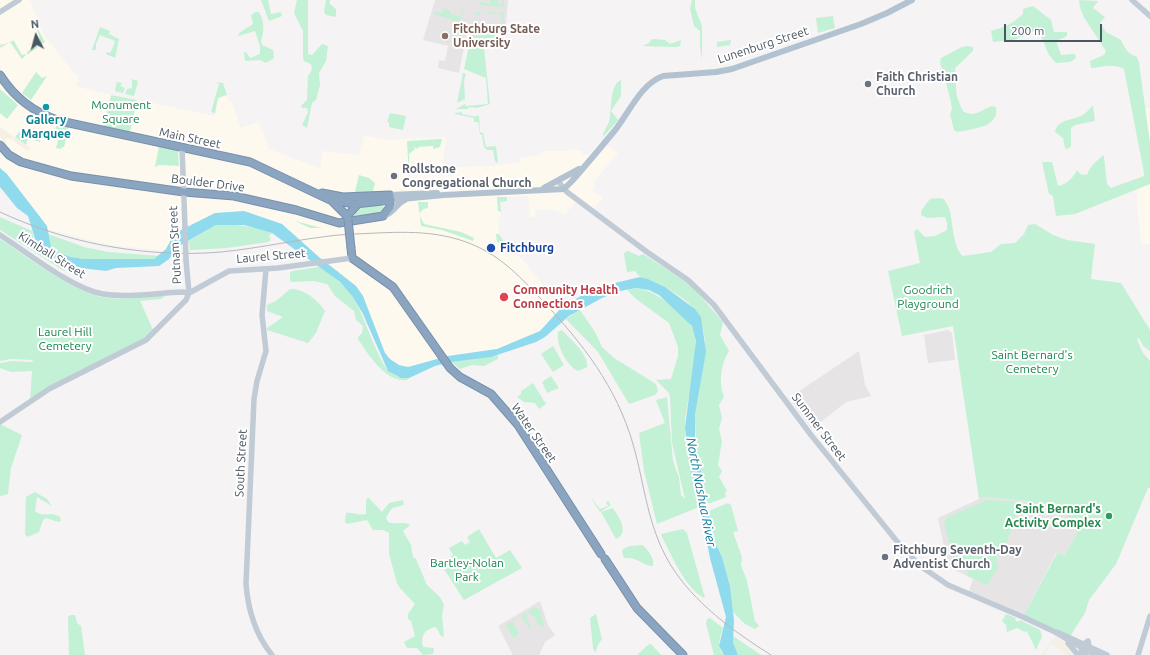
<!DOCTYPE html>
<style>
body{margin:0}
#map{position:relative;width:1150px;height:655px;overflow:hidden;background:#f5f3f3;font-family:Ubuntu,sans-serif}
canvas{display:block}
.north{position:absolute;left:16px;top:16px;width:40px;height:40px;-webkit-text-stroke:3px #fff;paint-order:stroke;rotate:354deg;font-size:11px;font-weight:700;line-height:16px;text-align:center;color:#4a5661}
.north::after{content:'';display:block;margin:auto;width:14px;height:18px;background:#4a5661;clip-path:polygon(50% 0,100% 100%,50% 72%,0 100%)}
.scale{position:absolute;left:1004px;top:24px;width:98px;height:18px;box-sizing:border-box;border:2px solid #4a5661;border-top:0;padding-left:5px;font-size:12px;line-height:14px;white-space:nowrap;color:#4a5661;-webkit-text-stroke:3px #fff;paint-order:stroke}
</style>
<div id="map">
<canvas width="1150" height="655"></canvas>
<div class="north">N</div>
<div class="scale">200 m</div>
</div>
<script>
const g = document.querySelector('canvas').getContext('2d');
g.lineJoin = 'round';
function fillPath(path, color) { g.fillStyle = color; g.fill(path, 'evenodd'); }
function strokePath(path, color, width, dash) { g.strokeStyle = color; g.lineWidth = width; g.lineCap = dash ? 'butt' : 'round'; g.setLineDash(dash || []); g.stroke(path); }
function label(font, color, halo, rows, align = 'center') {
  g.font = font + ' Ubuntu,sans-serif'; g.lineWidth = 4; g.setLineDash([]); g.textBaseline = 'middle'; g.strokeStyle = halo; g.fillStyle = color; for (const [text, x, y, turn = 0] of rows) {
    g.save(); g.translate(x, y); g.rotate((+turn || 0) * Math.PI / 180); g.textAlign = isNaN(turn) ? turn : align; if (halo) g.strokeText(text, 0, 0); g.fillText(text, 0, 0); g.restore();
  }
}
const commercial = new Path2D(`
 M0,0H30L43,34L75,74L79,76L76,86L98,92L215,116L218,97L227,95L229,102L232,101L240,128L259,122L269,149L320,168L323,151L359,155L364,135L387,140L446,137L442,168L501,165L520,162L519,158L541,155V152L545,151H568V149L582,151V154L589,155L601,141L618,153L593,183L595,185L592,190L603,198L591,212L575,202L565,215L555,210H535V217H530L528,196L507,197V201L500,202L501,217L498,218L499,234L508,248L530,266L528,268L541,282L558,311L540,331L510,344L497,349L448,356L408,367L399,365L390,359L385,353L363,296L336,269L319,257L282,224L244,211L215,213L181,230L173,236L165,251L110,245L47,229V226L7,174L0,168Z
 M1150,107V143L1145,109Z
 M1150,184V244L1141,243L1137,206V191L1142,187Z`);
const education = new Path2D(`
 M435,0H508L505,35L467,32L459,73L438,68L439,60L445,61L448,46L423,40Z
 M948,330L952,333L955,360L928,363L924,335Z
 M859,351L865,385L871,396L846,402L812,429L789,398Z
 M983,497L1027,501L1079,521L1081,525L1065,555L1056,553L1023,617L968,594L973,579L949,567L947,561L938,518Z
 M540,601L548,625L555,635L545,642L539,655H513L498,626Z`);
const green = new Path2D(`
 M261,0H268L271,14L281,12L282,16L269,21Z
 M297,0H308V54L312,55L322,44L328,46L326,61L319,73L320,85L316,100L312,103L307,128L302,125L308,112L307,108H302L301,106L307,100L308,76L312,70L311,64L304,61L303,57V31L294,13Z
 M326,0H330V4L336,9V17L326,15L324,12Z
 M480,0V2L489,4L491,0H498L497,4H502L503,0H504V7L481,5L479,4Z
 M692,0H695V8L702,26V60L700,46V31L694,26L690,9Z
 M1079,0L1098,1L1093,8L1105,17L1100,23L1106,32L1121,40C1125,49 1128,54 1137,57L1139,63L1150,143V184L1075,214L1056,216L1053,196L1049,194L1042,162H1052L1058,186C1066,185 1074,177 1077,170L1080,174L1087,175C1090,166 1096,162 1103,155L1104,157L1107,184L1111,188L1144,176V173L1124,69C1113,63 1103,67 1091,68L1090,61L1104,55L1106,51L1085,19L1080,8Z
 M465,5L460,22L434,14L435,11L443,13L444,8L449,10L451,14L460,17Z
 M1033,6L1051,20L1054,32H1067V36L1056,41L1061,55L1075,54L1076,58L1070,62L1056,63L1049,55L1039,31L1036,30L1014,40L993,42L991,31C996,29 999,29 1003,27C1010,25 1017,19 1023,14V9Z
 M255,12H259C265,22 264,31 261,41L262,45L273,50L274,58L266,63L260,60L245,61L244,52H246L250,58L260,54V46L255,31L238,36L239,33L253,24L251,15Z
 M478,12H487L486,15L485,12H480L479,15H476L474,26L478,27V30L500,32L502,29V14L491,13L490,15V12L504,13L501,49L484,48L490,104L477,108L468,107V109H456L465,104L466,106L488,104L486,78L464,69L476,13Z
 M833,16L835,28L818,33L816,18Z
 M461,22L465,24L460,44L444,41L445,38L446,41L452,42L456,40Z
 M37,27L45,42L27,55V52L41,42L37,29L33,30Z
 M100,27L110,31L109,34L119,39L115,58L106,54L107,52L110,53C113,48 113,47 115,41L100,35L96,44V50H92Z
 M652,39L665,40L670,44L681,40L680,46L676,47L643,46L649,43Z
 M15,40L14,41L22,55L25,54L26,55L22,59L10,42L0,48L1,43L2,45Z
 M731,40L730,45L717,47V42Z
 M968,46L973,47V51L955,68C957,86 953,94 964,112C976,117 981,110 992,106L996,107C1000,128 971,129 957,132L954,130L950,114L952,109L950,98L940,62L941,58L962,47Z
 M36,72L42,78L47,76L31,100L22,93Z
 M463,73L466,74L464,81L465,99L457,103Z
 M132,79L138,81L134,96L125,94L127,89L132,88Z
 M117,80V82L121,83L123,82L120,86L125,88L123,93L115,91Z
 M621,80V96L611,111L618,120L603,137C603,131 607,127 609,122C612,111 609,85 621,80Z
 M216,82L223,83L227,95L218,98L215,113L211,112L219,84Z
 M0,89L18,105L7,119L0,113Z
 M111,95L137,100L129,136L103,130Z
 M1093,105L1095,121L1075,125L1071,128V146L1068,149L1065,148L1063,138L1055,132C1058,119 1070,121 1081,116C1086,113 1090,109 1093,105Z
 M462,112V114L476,117L477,115L479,116L480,132L483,133L486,147L496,146L498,163L495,161L493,150H487L484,147L482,135L480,134L478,122H474V118L455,114V113Z
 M390,113L406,116L403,130L389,127V122H387Z
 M57,124L69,127L64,147H62L61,149L56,148L60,133L55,130Z
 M22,129L25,130L24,133L35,139L38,137L41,138L40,142L28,138L26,145L15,137Z
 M439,139H442L440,147L433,149V146L418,147V149L414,147L415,149L409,154L410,179H409L407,141Z
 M159,146L178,150L179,166L159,165L155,167Z
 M359,175L369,178L375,183L373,191L381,192L356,193L355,191Z
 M497,197H507V201L500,202L501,212L498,211Z
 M939,198L944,199C946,203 949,207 950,211C952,221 954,251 963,256L991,252L1001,244L1015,243L1024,234L1028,225L1035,224L1053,235L1067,240L1095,244L1091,279L1121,283L1150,330V351L1143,346L1139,338L1137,340L1143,353L1150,361V488H1148L1116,564L1089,600L1085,613L1067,641L1023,617L1057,553L1065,555L1081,525L1079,521L1027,501L983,497L979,499L953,326L902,336L888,271L920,263L914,232L917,229L925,237L935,236L947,230V223L945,217L927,218L921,215V211L930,199Z
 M418,202H428V208L423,209L419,214L424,224L461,232L474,238L473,241L442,230L421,226Z
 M379,204L384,207L382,213L354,218V215L362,207Z
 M0,217L32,231L34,239L66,264L81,268L79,269L68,268L64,271L0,230Z
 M295,221L321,228H310Z
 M216,225C236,223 253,227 272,233L269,236L271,240L268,242L227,248L190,250L189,241Z
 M48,234L84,247L108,252L160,256L154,259H84L71,257L56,252L51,247Z
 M496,234H499L508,248L497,242Z
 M0,239C28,257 77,296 110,298C126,300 145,296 162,295L165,296L161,299L140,301L154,332L151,336L30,402L32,371L11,372L0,368V363L12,361L32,362L33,360L11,359L0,361Z
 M628,251L639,256L643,254L690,284L723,322L720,335L729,351C721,364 718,382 724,397L719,405L722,418L719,429L722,441L718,465L722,471L719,477L727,491L725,493L726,497L708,504C701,475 695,447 695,417C694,385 713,354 701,323C700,320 701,318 699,315C689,299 666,287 650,280C643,277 640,278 635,271L627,272L624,254L625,252Z
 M319,267C332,276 345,285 354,298C363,314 379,363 389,371C395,376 401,378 409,378L407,380C386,383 368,354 358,339V337L362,333L363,326L356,320L354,311L335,296L327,284L314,281L293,282L290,281V273L292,271Z
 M636,288C652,291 661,297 673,307C679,312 688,320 692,327C704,352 684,402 685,429C686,456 695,481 699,507L657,524L644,471L639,433L665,423L656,400L667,397L673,461L679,478L681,495L685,499L672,443L670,397L669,393L656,380L671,379L678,356V347L669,323L636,299L627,290Z
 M290,289C303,288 318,300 325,311L316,333L308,343L267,330V328L283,317L267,311V305L276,301Z
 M580,310L595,332L602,347L614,358L656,384L658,391L655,395L629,404L598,352L566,319Z
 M562,330C570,339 589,354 587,367L578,371C567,366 556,345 558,332Z
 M553,346L564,365L553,372L541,354Z
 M498,355V359L484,366L472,365L460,369L451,362Z
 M551,376L559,388L547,393L542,382Z
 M533,383L546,404L539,409L535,403L524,402L517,397L521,394V391Z
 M0,424L22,435L11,468L8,494L0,496Z
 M35,492L47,499L52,506L37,497L35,511C42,518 51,511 60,517L61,521L58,522L46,518L43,520L39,532L27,537L25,534L26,497Z
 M590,496L600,509L608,506L606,502L608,501L611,505L600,512Z
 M368,497L382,512L389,503L403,500L404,505L392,508L386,517L388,522C395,525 403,521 410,525L403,531L411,545L413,557L416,559L427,585L440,597L444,605L442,615L444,637L441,636L437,629L435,627C424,630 420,636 423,647L434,648L433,654L423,655L417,648H407L404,642L415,636L411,621L408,619V614L415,604L400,588L397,583L389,554V533L383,530H373L367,520L347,524L345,522L346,513C352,512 359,516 366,514V501Z
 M988,500L1022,502L1004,549L1001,555L999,553L996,557L998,559L995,563L999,566L987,585L968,576V572L955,565L944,523L947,517Z
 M728,503L731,505L738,531L733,532L742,557L741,565L747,581L755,621L759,626L755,629L745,624L733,612L730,586L722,557L714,540L709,511Z
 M613,508C619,517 630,533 616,539L601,512Z
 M1024,515L1031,518L1027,529L1020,526Z
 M479,529L496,558L510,550L522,568L464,600L440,563L453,555L449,548L462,541L465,545L470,542L467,537Z
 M683,529L687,533L705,598C687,592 671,554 662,537L661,534Z
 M642,545C648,549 655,559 653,566C643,566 639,557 624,558L622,552L623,549L630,546Z
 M535,607L540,610L544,625L541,627L533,615L531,616L528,611Z
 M526,613L528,617L526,618L531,628H529L521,616Z
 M596,614L602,639L598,645L595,653L593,648L590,618Z
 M1006,614L1016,618L1015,620L1018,622L1020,620L1040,630L1042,636L1036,650L1027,631L1025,632L1017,628L1007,632L1006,625L1002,621Z
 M71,615H75L77,623L81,626L85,655H69L68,617Z
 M710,618L723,628C720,637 716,647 724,655H714L706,623L707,619Z
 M512,621L519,634L513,638L506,625Z
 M733,636L761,655H738L733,642Z
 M649,644H651L661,655H637Z`);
const sand = new Path2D(`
 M0,127L14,137L12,140L7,138L5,140L8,148L0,136Z
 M15,137L30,148L28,151L12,140Z
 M1057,638L1068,645L1075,655H1066L1055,646L1050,645L1044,655H1042V653L1053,639Z`);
const water = new Path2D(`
 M0,168L7,174L47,226L51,247L56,252L71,257L84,259H154L166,249L173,236L181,230L215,213L244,211L282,224L319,257L356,286L363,296L385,353L390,359L399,365L408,367L448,356L497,349L540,331L561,308L594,288L640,277L648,279L665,287L695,309L701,317L706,352L695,414V440L714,540L722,557L730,586L734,620L733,642L738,655H724L719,646L726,617L710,558L697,491L691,473L685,428L696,341L692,326L659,295L649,290L636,288L620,291L602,298L569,316L545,337L536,342L491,357L451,362L435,366L409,378H401L388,371L363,314L353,297L340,282L272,233L244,225H216L181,245L169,259L159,266L116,268L106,271L81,268L66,264L52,256L37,245L28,216L17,208L0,187Z`);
const pier = new Path2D(`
 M709,503L711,510L699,515L698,508Z`);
const secondary = new Path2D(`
 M1132,0L1150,16
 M0,12L19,0
 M182,147L185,227
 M558,181L567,192L647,252L688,280L714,305L811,435L895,539L919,565L948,585L1023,617L1053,631L1087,651L1098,655
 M0,235C27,252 72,289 103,294C128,298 156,293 182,292L189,293
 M186,260L189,293
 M266,269L262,315L266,351L257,381L254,399L246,584C248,610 255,634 272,655
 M0,422L49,389L146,340L186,300L189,293L229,271L278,268L352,258
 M1057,632L1107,655
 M1068,643L1078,655
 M1080,655L1084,644L1088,641L1089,646L1085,655
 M1138,655L1150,616`);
const primary = new Path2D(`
 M544,188L579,169
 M390,195L437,193
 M391,200L444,195L564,189L572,181C587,164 602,146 616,129C630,111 641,84 663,76L716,72L732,69L861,24L887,13L912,0
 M383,216C394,214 395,204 405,200`);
const highway = new Path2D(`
 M0,75C15,98 33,112 60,121L250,162L330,200L355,204L391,200
 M0,145L9,155L21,162L71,176L184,192L234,196L296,210L339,223L383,216
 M322,193L343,197L390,195V207L383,216
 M331,200L347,216
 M347,216L359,203
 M351,248L352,258L393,287L450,368L460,377L491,394L518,425L601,554
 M605,559L637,608L683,655`);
const rail = new Path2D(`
 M0,212C64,242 136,256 207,253C245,251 283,242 322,237C340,234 359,234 377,233C419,231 457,232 494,256C512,268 527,284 542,300C583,344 616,386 633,444C645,486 647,525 670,564C694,603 733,631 771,655`);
const secondaryBridge = new Path2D(`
 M185,227L186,260`);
const highwayBridge = new Path2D(`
 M348,220L351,248`);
const markers = [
 [445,36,4,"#8d6e63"],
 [868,84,4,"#6b7280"],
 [46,107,4,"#0f9aa8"],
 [394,176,4,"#6b7280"],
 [491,248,5,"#1a4fb4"],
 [504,297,5,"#e0444e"],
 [1109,516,4,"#2e9e5b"],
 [885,557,4,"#6b7280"]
];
const educationNames = [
 ["Fitchburg State",453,29],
 ["University",453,43]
];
const streetNames = [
 ["Lunenburg Street",763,45,-18],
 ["Main Street",190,138,12],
 ["Boulder Drive",208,183,7],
 ["Putnam Street",175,245,-93],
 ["Kimball Street",52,255,32],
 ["Laurel Street",271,256,-5],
 ["Summer Street",819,427,53],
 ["Water Street",534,433,55],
 ["South Street",241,463,-87]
];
const worshipNames = [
 ["Faith Christian",876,77],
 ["Church",876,91],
 ["Rollstone",402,169],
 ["Congregational Church",402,183],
 ["Fitchburg Seventh-Day",893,550],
 ["Adventist Church",893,564]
];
const parkNames = [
 ["Monument",121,105],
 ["Square",121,119],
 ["Goodrich",928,290],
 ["Playground",928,304],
 ["Laurel Hill",65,332],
 ["Cemetery",65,346],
 ["Saint Bernard's",1032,355],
 ["Cemetery",1032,369],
 ["Bartley-Nolan",467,563],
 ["Park",467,577]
];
const cultureNames = [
 ["Gallery",46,120],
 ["Marquee",46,134]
];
const transitNames = [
 ["Fitchburg",500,248]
];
const healthNames = [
 ["Community Health",513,290],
 ["Connections",513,304]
];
const leisureNames = [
 ["Saint Bernard's",1101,509],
 ["Activity Complex",1101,523]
];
const waterNames = [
 ["North Nashua River",701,492,79]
];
fillPath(commercial, '#fdf9ef');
fillPath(education, '#e6e4e5');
fillPath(green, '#c3f1d5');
fillPath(sand, '#f5f0e5');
fillPath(water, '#90daee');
fillPath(pier, '#f5f3f3');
strokePath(highway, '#7690ad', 9);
strokePath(secondary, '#c1cbd6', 5.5);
strokePath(primary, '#b3c2d1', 6);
strokePath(highway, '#8ba5c1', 7);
strokePath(rail, '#b5b8bd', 1);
strokePath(highwayBridge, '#7690ad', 9, []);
strokePath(secondaryBridge, '#c1cbd6', 5.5);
strokePath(highwayBridge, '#8ba5c1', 7);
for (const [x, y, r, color] of markers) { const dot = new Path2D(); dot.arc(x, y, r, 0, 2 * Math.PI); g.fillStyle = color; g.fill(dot); strokePath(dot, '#fff', 1.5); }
label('bold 12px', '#785e54', '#fff', educationNames, 'left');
label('12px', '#4a5661', '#fff', streetNames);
label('bold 12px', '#5b616d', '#fff', worshipNames, 'left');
label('12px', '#17864f', '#fff', parkNames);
label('bold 12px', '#0d838f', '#fff', cultureNames);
label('bold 12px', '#164399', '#fff', transitNames, 'left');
label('bold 12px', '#be3a42', '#fff', healthNames, 'left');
label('bold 12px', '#27864d', '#fff', leisureNames, 'right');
label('italic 13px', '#0c7c9b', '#fff', waterNames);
</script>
